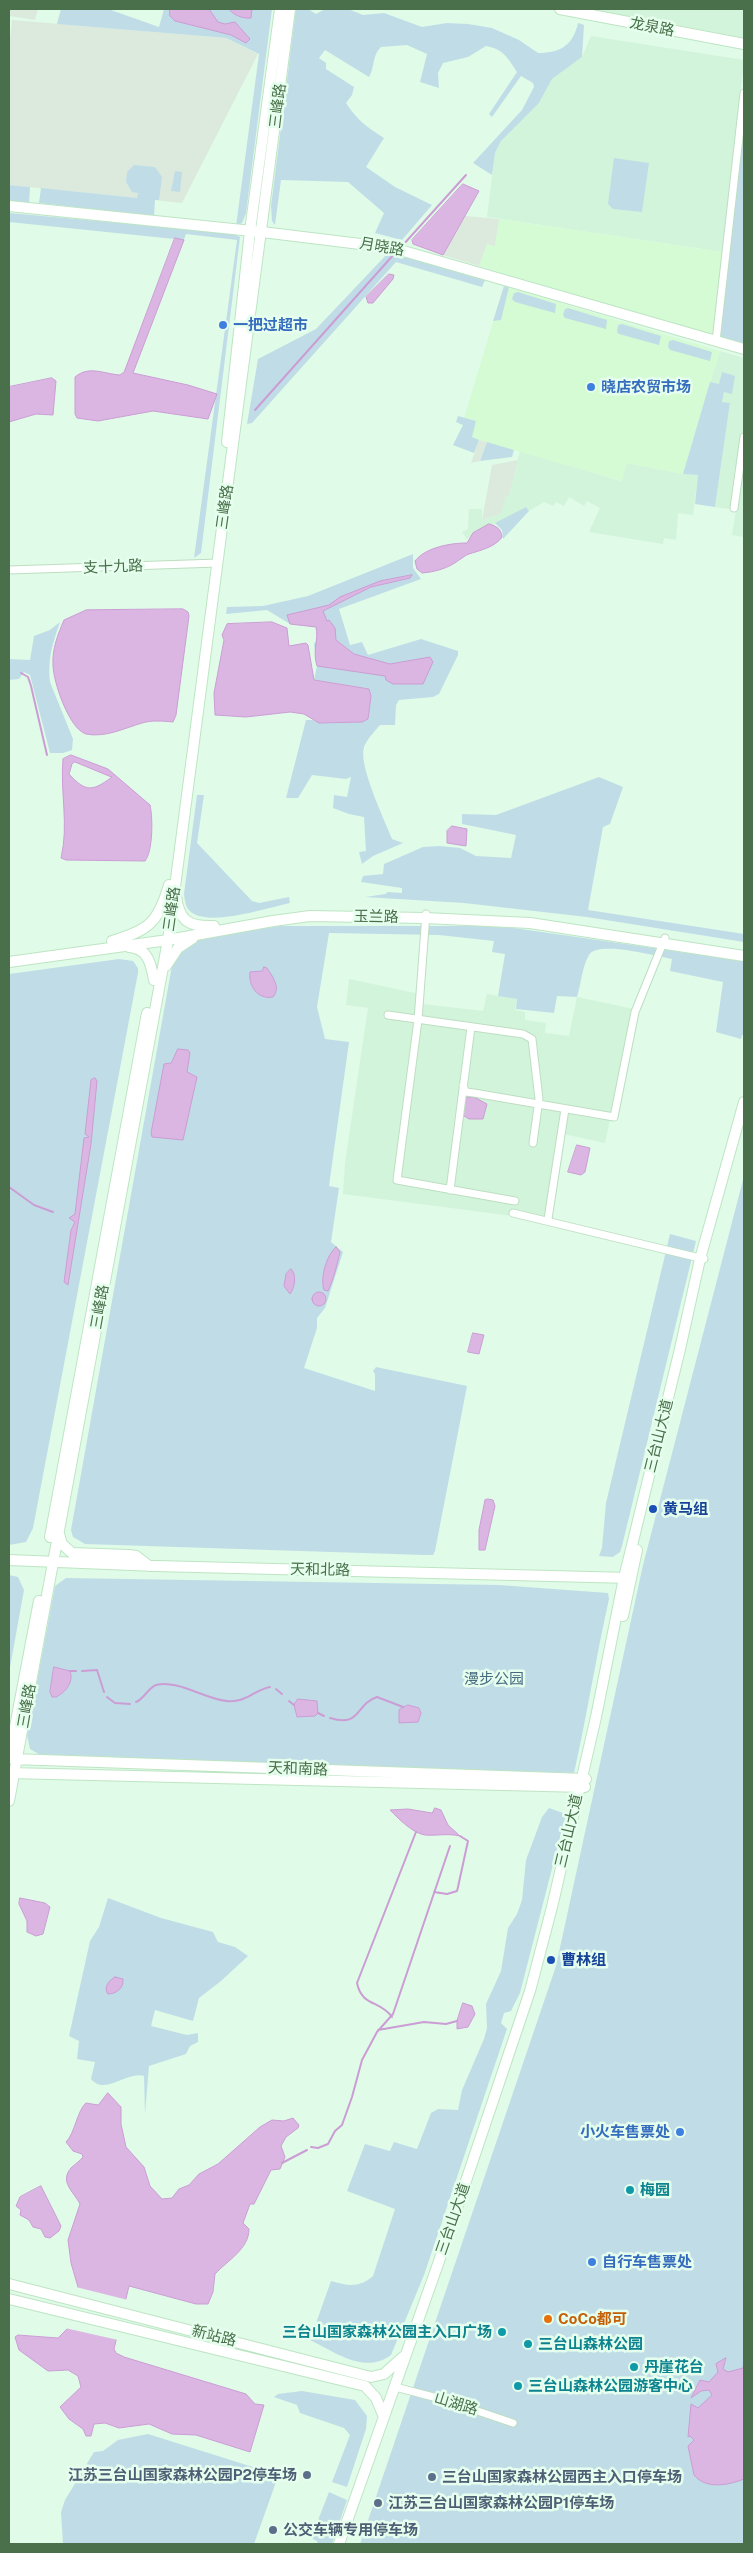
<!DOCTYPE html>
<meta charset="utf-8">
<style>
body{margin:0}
#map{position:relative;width:753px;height:2553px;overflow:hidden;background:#e0fbe8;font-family:"Public Sans",sans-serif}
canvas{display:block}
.frame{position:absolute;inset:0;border:10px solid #49704a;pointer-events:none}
</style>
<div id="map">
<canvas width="753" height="2553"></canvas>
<div class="frame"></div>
</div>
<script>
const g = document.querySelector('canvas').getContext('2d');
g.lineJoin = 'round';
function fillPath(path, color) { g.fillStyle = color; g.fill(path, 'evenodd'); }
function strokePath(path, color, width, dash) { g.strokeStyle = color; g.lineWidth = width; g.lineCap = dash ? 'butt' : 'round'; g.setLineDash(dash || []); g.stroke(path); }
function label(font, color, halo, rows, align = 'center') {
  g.font = font + ' "Public Sans","Noto Sans SC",sans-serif'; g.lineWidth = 5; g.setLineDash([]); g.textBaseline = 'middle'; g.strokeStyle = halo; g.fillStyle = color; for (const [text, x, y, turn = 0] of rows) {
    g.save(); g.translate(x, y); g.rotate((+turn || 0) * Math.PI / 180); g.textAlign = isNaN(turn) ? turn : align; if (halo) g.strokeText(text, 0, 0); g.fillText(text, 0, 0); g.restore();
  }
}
const residential = new Path2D(`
 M591,9H744V38Z
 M591,36L744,60L723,252L487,217L495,153L501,141L539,103L552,79L582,57Z
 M720,351L744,358L743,537L732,535L736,510L715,507L730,404L722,402L724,392L732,393L719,385L710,382Z
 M520,451L621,481L627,463L683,474L698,475L693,515L678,513L676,540L664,538L663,544L589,532L600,508L587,501L584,506L569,497L564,506L556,502L553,506L544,502L529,511L526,507L467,539L462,532L468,529L469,509H482V520L501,512L506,496H509Z
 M349,979L424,995L423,1004L483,1011L487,994L517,999L515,1010L525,1012V1020L546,1023L545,1033L569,1036L577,997L634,1009L605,1143L559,1133L544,1220L343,1194L345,1163L368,1008L346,1005Z`);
const commercial = new Path2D(`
 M499,219L723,252L714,336L479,266L487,244L495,245Z
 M504,286L720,351L683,474L627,463L622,481L471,438L476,421L464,418Z`);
const industrial = new Path2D(`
 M9,9H38L35,20L9,16Z
 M12,20L226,38L258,54L182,203L9,185V49Z
 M465,216L499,219L495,246L487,244L479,266L443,255Z
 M479,440L487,442L480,461L471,463Z
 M518,460L509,496H506L501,513L482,520L492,465Z`);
const green = new Path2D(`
 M61,9H108L159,27L164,9H272L246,213L242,223L236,226L259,54L226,38L57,24Z
 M296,9H308L316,14L325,9H348L363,15L384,13L422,27L447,23L468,24L492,28L519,40L538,53C561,53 573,45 578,23L584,25L582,57L552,79L539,103L501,141L495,153L492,175L473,163L522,110L534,87L533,83L521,76L492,117L489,114L517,72C508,58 503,49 486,46L468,57L443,63L438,73L439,88L420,82L427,54L407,45L381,47C372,55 375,67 369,77L325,50L319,58L326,63V69L354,87L352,95L346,103C357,120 368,128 384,138L366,167L395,187L432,205L402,240L375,233L384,213L348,182L281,180L275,225L272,221L271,206Z
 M744,113V334L743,343L718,337Z
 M614,158L649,163L642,212L613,209L608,204Z
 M134,165L155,167L162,177L159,200H155L154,216L39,203L41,188L137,198L138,193L132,192L126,182L127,172Z
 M175,171L182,172L180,192L171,191Z
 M9,185L30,187L29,204L9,202Z
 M9,213L233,233L240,237L201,553L194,558L237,240L186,234L184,240L9,222Z
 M392,251L486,278L482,287L396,262L252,423L247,424L258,359L316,329L388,253Z
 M504,286L509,287L501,320L493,321Z
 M518,292L556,304L555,313L515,302L512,299L514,293Z
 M568,308L607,320L606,329L565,318L563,315L565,309Z
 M622,324L661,336L659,345L619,334L617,332L618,325Z
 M673,340L712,352L710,361L670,350L668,347L669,341Z
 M722,372L735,376L732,394L724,392L722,402L730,403L715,507L695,504L698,475L683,474L710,382L719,384Z
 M458,416L476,421L472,437L479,440L474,453L453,445L463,425L456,422Z
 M487,442L514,450L512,457L480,461Z
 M526,507L529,511L503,539L502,530L495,523Z
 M413,554V568L421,579L339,609L350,645L362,642L368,655L421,639L458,651V655L439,694L433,697L399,700L396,705L395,725H380C375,731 367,739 364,747C358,765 385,821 392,839L403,843L373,856L362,864L359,852L366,851L364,817L349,814L333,808L334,795L347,797L351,777L346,779L312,775L298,798H286L306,720H313L319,723L362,722L368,719L371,696L369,689L314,680L317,666L314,644L318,638L316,627L290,624L267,610L226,614L227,607L263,606L308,596Z
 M60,622C53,642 47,660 50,682L73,739L72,750L63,753H50L30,675L24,672L19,679L9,680V659L30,660L34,636L50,630Z
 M599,777L623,787L610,824L603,827L588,910L744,934V942L587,917L464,903L365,897L386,894L387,892L402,893V888L361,882L363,876L383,874L384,864L423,847L439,846L460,848L476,856L511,858L516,835L462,824V814L496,815Z
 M197,795H204L197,843L199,845L252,901L259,903L289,897L290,903C267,908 215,925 194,914C186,910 185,903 184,894Z
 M280,926H478L514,928L744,961V1035H742L741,1039L716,1032L723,982L670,971L672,959C656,956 597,940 589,955C582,967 581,984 577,997L557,996L554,1013L516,1009L517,999L498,996L505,954L492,952L494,941L439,935L329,933L317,1007L325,1039L349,1042L329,1186L339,1188L331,1242L343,1252L325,1308L317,1318V1328L304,1368L375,1391V1374L373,1371L376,1367L467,1386L435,1551L433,1555H424L85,1544L73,1537L71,1530L173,960L189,942L208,937Z
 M119,959L133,961L138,968V973L33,1528L26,1542L9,1545V974Z
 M744,1176V2544H360L556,1966L643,1565Z
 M670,1234L696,1241L622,1546L620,1552L613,1557L599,1556L602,1548L606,1503Z
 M9,1575L18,1577L24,1590L9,1673Z
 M66,1578L499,1585L608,1593L609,1599C596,1657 587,1715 574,1773L42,1756L30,1749L27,1735L55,1586Z
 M549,1808L563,1813L565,1818L520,1993L511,2011L504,2013L501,2023L507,2029L424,2275L391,2355C365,2375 335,2352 310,2340L331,2281C348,2286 359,2288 373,2276L395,2209L347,2191L365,2144L390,2151L394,2142L417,2149L431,2113L438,2109L458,2110L462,2090L484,2039L487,2028L486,2004L501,1971L508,1928L517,1914L522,1900L526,1860L542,1817Z
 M108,1898L161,1918L213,1932L218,1942L235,1947L248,1956L221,1981L199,1998L193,2021L155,2010L151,2026L187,2035L198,2033V2042L190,2046L186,2054L149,2066L145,2114L144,2076C127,2071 105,2096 91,2079L95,2062L77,2059L79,2041L69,2036L90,1941L99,1927Z
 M302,2391L355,2400L367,2416L366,2429L347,2487L332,2482L350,2435L344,2428L300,2413L297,2405L274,2397L278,2394Z
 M148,2434L256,2468L270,2470L281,2468L254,2544H63L61,2512L65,2500L94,2452L103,2451L118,2440Z
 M329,2492L347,2500L332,2544H318L317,2541L311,2538Z`);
const water = new Path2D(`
 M170,9H209L218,22L225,24L235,22L250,39L246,43L231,35L175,21L170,16Z
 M229,9H252L251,18C243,19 233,15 229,9Z
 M463,184L479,191L443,255L413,244L412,240Z
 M175,238L184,240L133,373L188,385L217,394L208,419L153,411L98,421L77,418L75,414V377C89,365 104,374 120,375L124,372Z
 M389,274L394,275L393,279L373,303H368L366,297Z
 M52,378L56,381L53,415L36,414L9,422V387Z
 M489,524C497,526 501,529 502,537C496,547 478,551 469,554C465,555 463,558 459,560C449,568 435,572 422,573L417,569L415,561C426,547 451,543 467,543L473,533Z
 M412,575L410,578L371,587L323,611L327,621L329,620L335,628L336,640L354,654L390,664L430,657L433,662L423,684H393L386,680L385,676L317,666C312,651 319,640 316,627L290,624L287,615L329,605L340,597L380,581Z
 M183,609L188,612L189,616L176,715L173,722C163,721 152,720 142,723C125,728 105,738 86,734C69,729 53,681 53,665C52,649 58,634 64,620L86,610Z
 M272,622L287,628L289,646L306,643L308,645L314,680L369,689L371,696L368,719L362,722L319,723L304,714L290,712L246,717L215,715L214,693L224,640L222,635L227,624Z
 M71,755L108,769L150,805C153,818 153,851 145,861L66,860L61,858C69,825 60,792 63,759ZM75,762L109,776L112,777C93,791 86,793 69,774L72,764Z
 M452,826L467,829L466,846L447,843V831Z
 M264,967L267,968C273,977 281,988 273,997C258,1000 248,986 250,972L262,971Z
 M178,1049L188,1050L190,1053L187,1072L197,1077L183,1140L152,1137L151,1133L164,1064L171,1063Z
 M95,1078L97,1081L91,1144L68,1285L64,1282L71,1230L75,1222L69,1218L75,1214L84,1138L89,1137L85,1134L91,1080Z
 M465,1097H474L487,1104L483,1119H469L461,1114Z
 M577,1145L590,1148L585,1172L581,1175L568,1172Z
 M336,1247L340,1252C337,1265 334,1278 328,1291L324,1290C320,1278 326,1256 336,1247Z
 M291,1269C297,1274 295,1288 290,1294L284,1286L286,1274Z
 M312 1299a7 7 0 1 1 14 0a7 7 0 1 1-14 0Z
 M473,1333L484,1335L479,1354L468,1352Z
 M488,1499L493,1500L495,1506L485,1550H479V1530L485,1500Z
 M54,1667L70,1671C74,1682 66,1692 56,1697H52L50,1692Z
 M298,1699L317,1701L318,1713L315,1716L297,1717L294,1705Z
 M408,1705L419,1708L421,1713L418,1722L399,1723V1710Z
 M435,1808L441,1810L448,1825L460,1836C447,1833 437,1836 425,1835C412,1833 398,1818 390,1810L408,1809L432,1813Z
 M20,1898L45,1903L50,1907L43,1934L36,1936L27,1932V1921L19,1904Z
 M115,1977L123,1979C124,1988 116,1994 108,1994C103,1988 109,1980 115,1977Z
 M463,2003L472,2006L475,2014L468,2027L457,2029V2021Z
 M108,2093L121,2107V2124L126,2147L144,2167L150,2186L162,2199L172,2198L179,2189L189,2185L199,2174L218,2164L260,2127L272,2120L284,2121L293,2118L299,2125L298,2128L286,2137L281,2146L285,2157L280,2169L271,2170L254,2204H250L243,2223L249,2229C249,2249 228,2260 215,2274L213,2292L208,2304H196L129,2286L114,2349L116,2353L124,2357L246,2394L255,2404L264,2405L250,2452L196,2435L172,2434L149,2424L119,2428L105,2423L94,2424L91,2436H86L83,2429L69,2419L60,2407L81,2387L78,2376L68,2370L48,2371L19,2350L15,2337L18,2335L58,2338L68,2328L78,2287L71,2263L68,2240L80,2204C74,2192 59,2182 71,2168C75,2164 80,2161 83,2157L82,2154L73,2151L66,2142C75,2133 77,2111 86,2103L98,2105Z
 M41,2186L61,2226L59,2231L50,2238L45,2237L41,2229L33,2227L29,2220L20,2215L21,2210L16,2206L20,2197Z
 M726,2358L723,2369L728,2372L743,2368L744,2362V2479C729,2485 706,2490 694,2475L688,2446L694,2440L690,2436L688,2437L691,2404L698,2408L712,2395L709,2390L701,2391L691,2398L700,2380L709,2382L718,2372L716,2364Z`);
const pier = new Path2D(`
 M76,2287L128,2300L118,2340L65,2328Z`);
const stream = new Path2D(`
 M403,245L466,175
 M255,410L395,253
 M21,673L28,677L31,686L47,755
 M9,1187L34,1205L53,1212
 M70,1671H76
 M82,1671L97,1670L104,1692
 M276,1689L282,1694
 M107,1697L115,1703L130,1704
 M289,1701L294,1705
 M136,1702C144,1699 148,1688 156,1685C177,1679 207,1700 227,1701C246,1703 254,1690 270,1687
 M318,1713L324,1716
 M330,1718C361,1728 355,1704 377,1697L403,1707
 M434,1892L447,1894L457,1891L458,1887L468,1841L460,1836
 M392,2017C380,2000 362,2007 357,1983L416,1832
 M378,2030L424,2022L446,2024L457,2021
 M311,2147L318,2148L328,2144L335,2131L342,2125L352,2097L362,2060L377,2032L393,2014L450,1846
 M282,2163L307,2150`);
const street = new Path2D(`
 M716,341L744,93
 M734,508L744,437
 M9,570L218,563
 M426,914L418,1020L397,1180L515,1201
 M388,1015L523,1034L532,1039L539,1099L533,1143
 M463,1086L466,1092L474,1093L614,1117L635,1012L665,938
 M450,1190L471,1027
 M513,1213L704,1259
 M548,1219L565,1109
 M399,2388L445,2400L513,2423`);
const secondary = new Path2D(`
 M560,9L744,44
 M9,206L262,232L393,248L744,349
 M227,442L250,231L280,9
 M176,896C179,922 190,927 214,926
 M112,941C149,930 158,923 169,885
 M129,947C148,948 151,964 154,980
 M9,962L168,940L273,921L310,916L425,918L530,923L744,956
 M166,966L178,948L193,938
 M59,1534L62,1544L72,1553L129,1555L136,1556L149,1566
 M50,1537L147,1013
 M9,1560L156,1566L630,1578
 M623,1616L637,1550
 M9,1758L39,1601
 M13,1759L586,1779
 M10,1773L585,1787
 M9,1801L168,940L290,9
 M9,2284L371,2377L384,2374L403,2357
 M9,2299L365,2386L376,2398L384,2417
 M339,2544L438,2264L530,1991L552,1907L596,1717L624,1578L680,1349L700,1259L744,1102`);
const markers = [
 [223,325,5,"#3f7fe0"],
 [591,387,5,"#3f7fe0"],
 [653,1509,5,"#1a4fb4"],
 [551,1960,5,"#1a4fb4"],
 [680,2132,5,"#3f7fe0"],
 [630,2190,5,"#0f9aa8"],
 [592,2262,5,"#3f7fe0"],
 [548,2319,5,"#e8710a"],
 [502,2332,5,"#0f9aa8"],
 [528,2344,5,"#0f9aa8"],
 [634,2367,5,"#0f9aa8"],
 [518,2386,5,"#0f9aa8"],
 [307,2475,5,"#5c6f8a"],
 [432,2477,5,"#5c6f8a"],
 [378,2503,5,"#5c6f8a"],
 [273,2530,5,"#5c6f8a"]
];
const streetNames = [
 ["龙泉路",652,27,11],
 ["三峰路",278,106,-83],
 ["月晓路",382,247,10],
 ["三峰路",225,507,-82],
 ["支十九路",113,567,-2],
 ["三峰路",172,909,-82],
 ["玉兰路",376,917,1],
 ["三峰路",100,1307,-80],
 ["三台山大道",659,1436,-76],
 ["天和北路",320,1570,1],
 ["三峰路",27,1706,-80],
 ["天和南路",298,1769,2],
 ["三台山大道",569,1831,-77],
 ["三台山大道",453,2219,-71],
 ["新站路",214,2336,14],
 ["山湖路",456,2404,17]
];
const shopNames = [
 ["一把过超市",233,325],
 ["晓店农贸市场",601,387],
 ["小火车售票处",670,2132,"right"],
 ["自行车售票处",602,2262]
];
const transitNames = [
 ["黄马组",663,1509],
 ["曹林组",561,1960]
];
const parkNames = [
 ["漫步公园",494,1679]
];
const cultureNames = [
 ["梅园",640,2190],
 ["三台山国家森林公园主入口广场",492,2332,"right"],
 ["三台山森林公园",538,2344],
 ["丹崖花台",644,2367],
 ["三台山森林公园游客中心",528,2386]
];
const foodNames = [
 ["CoCo都可",558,2319]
];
const serviceNames = [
 ["江苏三台山国家森林公园P2停车场",297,2475,"right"],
 ["三台山国家森林公园西主入口停车场",442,2477],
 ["江苏三台山国家森林公园P1停车场",388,2503],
 ["公交车辆专用停车场",283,2530]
];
fillPath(residential, '#d2f4da');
fillPath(commercial, '#d5fbd4');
fillPath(industrial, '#dceade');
fillPath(green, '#c0dde7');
fillPath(water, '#dbb6e3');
strokePath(water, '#cb9dd4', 1);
fillPath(pier, '#e0fbe8');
strokePath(stream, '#cb9dd4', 2);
strokePath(street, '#bddec2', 9);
strokePath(secondary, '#bde5c3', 12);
strokePath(street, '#fff', 7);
strokePath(secondary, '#fff', 10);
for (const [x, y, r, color] of markers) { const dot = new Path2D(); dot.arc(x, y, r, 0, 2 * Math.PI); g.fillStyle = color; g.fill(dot); strokePath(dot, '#e6feed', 2); }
label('15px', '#49704a', '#e6feed', streetNames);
label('bold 15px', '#366cbe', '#e6feed', shopNames, 'left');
label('bold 15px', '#164399', '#e6feed', transitNames, 'left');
label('15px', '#476b81', '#e6feed', parkNames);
label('bold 15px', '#0d838f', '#e6feed', cultureNames, 'left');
label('bold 15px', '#c56008', '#e6feed', foodNames, 'left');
label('bold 15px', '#4e5e75', '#e6feed', serviceNames, 'left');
</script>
